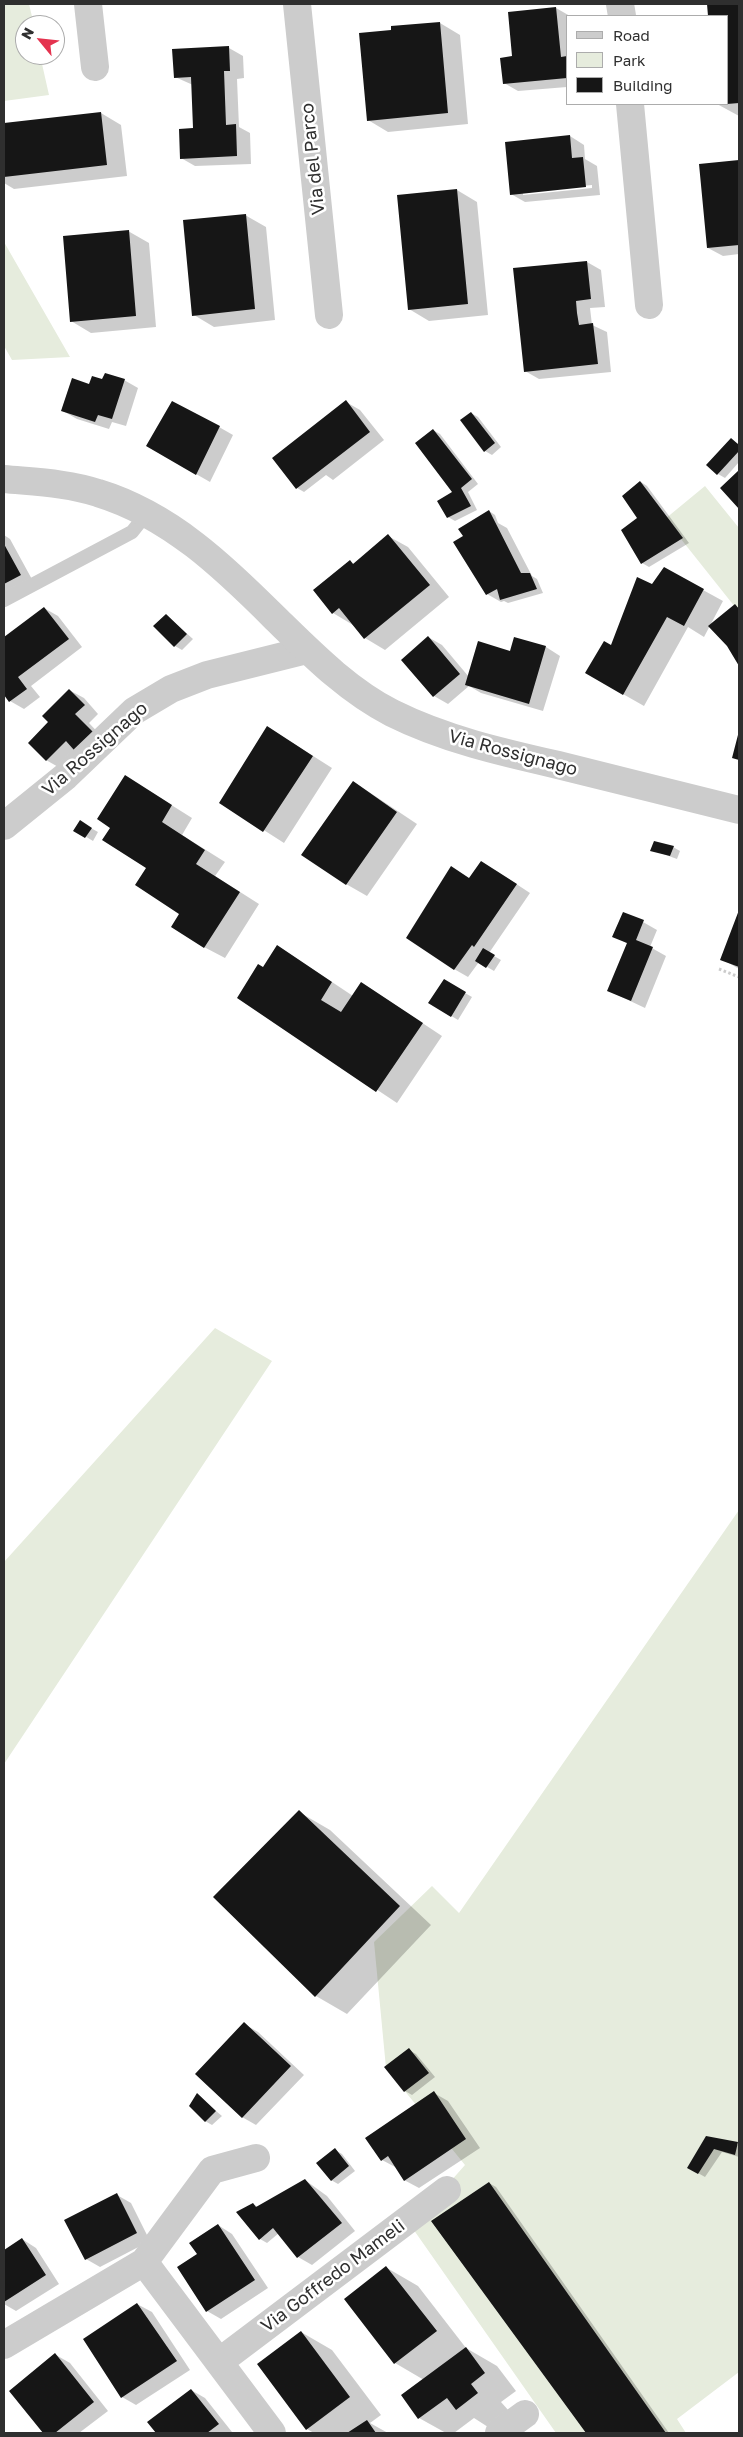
<!DOCTYPE html>
<style>
body{margin:0}
#map{position:relative;width:743px;height:2437px;overflow:hidden;background:#fff;font-family:"Golos Text",sans-serif}
canvas{display:block}
.frame{position:absolute;inset:0;border:5px solid #2f2f2f;pointer-events:none}
.legend{position:absolute;left:566px;top:15px;width:162px;height:90px;box-sizing:border-box;background:#fff;border:1px solid #acacac;margin:0;padding:6px 9px;list-style:none;font-size:15px;color:#2f2f2f}
.legend li{display:flex;align-items:center;gap:10px;height:25px}
.legend b{width:25px;border:1px solid #acacac}
.north{position:absolute;left:15px;top:15px;width:50px;height:50px;box-sizing:border-box;background:#fff;border:1px solid #acacac;border-radius:50%;rotate:298deg;font-size:14px;font-weight:700;line-height:20px;text-align:center;color:#2f2f2f}
.north::after{content:'';display:block;margin:auto;width:18px;height:22px;background:#e4334f;clip-path:polygon(50% 0,100% 100%,50% 72%,0 100%)}
</style>
<div id="map">
<canvas width="743" height="2437"></canvas>
<div class="frame"></div>
<ul class="legend">
<li><b style="height:6px;background:#ccc"></b>Road</li>
<li><b style="height:14px;background:#e6ecdd"></b>Park</li>
<li><b style="height:14px;background:#161616"></b>Building</li>
</ul>
<div class="north">N</div>
</div>
<script>
const g = document.querySelector('canvas').getContext('2d');
g.lineJoin = 'round';
function fillPath(path, color) { g.fillStyle = color; g.fill(path, 'evenodd'); }
function strokePath(path, color, width, dash) { g.strokeStyle = color; g.lineWidth = width; g.lineCap = dash ? 'butt' : 'round'; g.setLineDash(dash || []); g.stroke(path); }
function label(font, color, halo, rows, align = 'center') {
  g.font = font + ' "Golos Text",sans-serif'; g.lineWidth = 5; g.setLineDash([]); g.textBaseline = 'middle'; g.strokeStyle = halo; g.fillStyle = color; for (const [text, x, y, turn = 0] of rows) {
    g.save(); g.translate(x, y); g.rotate((+turn || 0) * Math.PI / 180); g.textAlign = isNaN(turn) ? turn : align; if (halo) g.strokeText(text, 0, 0); g.fillText(text, 0, 0); g.restore();
  }
}
const green = new Path2D(`
 M4,4H29L34,25H25V55H40L49,95L4,101Z
 M4,242L70,357L12,360L4,346Z
 M705,486L739,528V612L665,519Z
 M215,1328L272,1361L4,1764V1562Z
 M739,1510V2372L677,2419L686,2433H556L411,2226L465,2165L386,2068L374,1942L432,1886L459,1913Z`);
const shadow = new Path2D(`
 M708,4H739V116L717,104H727V16H709Z
 M556,8L570,16H567V87L518,91L504,83L513,58Z
 M440,23L460,35L468,124L388,132L368,120L393,31Z
 M229,48L243,56L244,78L237,79L239,127L250,133L251,164L195,166L181,158L195,129L193,85L175,77Z
 M101,113L121,125L127,176L14,189L4,183V124Z
 M570,136L584,145L585,159L597,166L600,195L525,202L511,194ZM592,185V188L523,195V192Z
 M739,161V254L723,256L708,248L700,165Z
 M457,190L477,202L488,315L429,321L409,309Z
 M245,215L266,227L275,320L214,327L194,315Z
 M128,231L149,243L156,327L91,333L71,321Z
 M587,262L601,270L605,307L590,308L592,325L607,332L611,372L539,379L525,371Z
 M124,380L138,388L126,426L112,422L109,429L77,419L63,411L90,385L103,381Z
 M346,402L360,410L384,440L333,480L326,475L304,492L297,488L274,458Z
 M471,413L478,417L501,447L492,455L485,451Z
 M219,427L233,435L210,482L147,446Z
 M433,430L440,434L478,484L468,492L477,510L455,521L448,517L454,492Z
 M731,440L739,444V462L725,478L718,474Z
 M641,482L647,486L689,543L649,567L642,563L623,531L639,518Z
 M489,511L495,515L498,523L507,528L532,576L537,579L543,593L508,603L504,601L501,602L487,594L465,536Z
 M4,535L10,539L34,583L4,599Z
 M388,536L408,547L449,597L385,650L365,638L353,625L333,613L350,561L354,564Z
 M653,586L703,590L723,601L704,637L688,627L644,706L586,673L611,647Z
 M735,606L739,608V665L728,645Z
 M44,608L58,616L82,647L31,686L40,697L24,709L10,701L4,693V657L6,655L4,651V639Z
 M167,616L193,639L182,650L175,646Z
 M428,637L442,645L469,677L511,653L515,638L546,647L560,656L543,711L481,693L469,686L448,704L434,696Z
 M69,690L84,698L98,714L89,723L106,741L60,768L46,760L49,722Z
 M288,740L332,768L284,843L220,802Z
 M354,782L417,824L367,896L346,884Z
 M146,789L192,818L182,835L225,862L215,876L259,904L225,958L204,947L148,867Z
 M80,822L98,832L93,841L75,830Z
 M673,847L680,851L677,859L652,850Z
 M451,867L470,879L495,870L530,893L489,953L501,960L494,971L479,962L468,977L454,969Z
 M739,913V969L722,959Z
 M643,922L657,930L650,947L666,956L645,1008L609,991L628,944L614,936Z
 M278,946L353,996L362,983L442,1036L397,1103L239,998L263,969Z
 M444,981L472,997L458,1020L430,1003Z
 M299,1812L330,1830L431,1925L347,2014L316,1996L215,1897Z
 M244,2024L258,2032L304,2075L256,2125L242,2117Z
 M409,2050L416,2054L435,2077L412,2095L405,2091Z
 M434,2093L448,2101L480,2148L419,2188L404,2180L397,2168L382,2160Z
 M197,2095L222,2116L212,2125L205,2121Z
 M706,2138L739,2145V2157L722,2152L705,2177L689,2168Z
 M335,2150L342,2154L355,2171L338,2184L331,2180Z
 M305,2180L327,2196L355,2231L312,2265L298,2257L279,2233L267,2243L260,2239L238,2212L253,2204L258,2207Z
 M489,2183L496,2187L669,2433H588L432,2222Z
 M117,2195L131,2203L150,2241L100,2267L86,2259Z
 M218,2225L232,2234L268,2288L221,2319L207,2311L198,2254Z
 M22,2239L36,2248L59,2284L16,2311L4,2304V2251Z
 M387,2268L418,2286L466,2348L497,2366L516,2391L501,2402L509,2411L488,2427L474,2418L454,2433H446L419,2418L424,2380L395,2363Z
 M137,2304L152,2312L190,2370L136,2405L122,2397Z
 M301,2332L332,2350L381,2415L370,2423L388,2433H314L307,2429Z
 M56,2355L70,2363L108,2411L79,2433H44L11,2391Z
 M191,2390L205,2398L232,2432L158,2433L149,2422Z`);
const building = new Path2D(`
 M707,4H739V103L727,104V16H708Z
 M556,7L561,57L567,56V78L503,84L500,58L512,56L508,12Z
 M440,22L448,113L367,121L359,33L391,30V26Z
 M229,46L230,71H224L226,125L236,124L237,156L180,159L179,129L193,128L191,77L174,78L172,49Z
 M101,112L107,165L4,177V123Z
 M570,135L572,158L583,157L586,187L510,195L505,142Z
 M739,160V245L707,248L699,164Z
 M457,189L468,304L408,310L397,195Z
 M246,214L255,309L192,316L183,220Z
 M129,230L136,316L70,322L63,236Z
 M587,261L591,299L576,301L577,313L579,325L593,323L598,364L524,372L513,268Z
 M105,373L125,379L112,419L98,415L95,422L61,411L72,378L89,384L92,376L102,379Z
 M346,400L370,432L296,489L272,458Z
 M172,401L220,426L196,475L146,446Z
 M471,412L495,443L484,452L460,420Z
 M433,429L472,479L461,488L471,506L447,518L437,501L452,492L415,443Z
 M731,438L739,445V451L717,475L706,465Z
 M739,470V509L720,488Z
 M640,481L683,538L641,564L621,530L637,518L622,496Z
 M489,510L521,573H530L537,589L500,600L497,589L486,595L453,542L463,536L458,529Z
 M388,534L430,585L364,639L339,608L332,614L313,590L350,560L353,564Z
 M4,544L21,575L4,584Z
 M664,567L704,589L684,626L667,617L623,695L585,673L604,641L611,645L637,577L652,584Z
 M735,604L739,609V666L727,646L708,626Z
 M44,607L69,639L18,677L27,689L9,702L4,695V637Z
 M166,614L187,634L174,647L153,626Z
 M428,636L460,674L433,697L401,660Z
 M514,637L546,646L529,704L465,685L478,641L510,651Z
 M69,689L85,705L75,714L93,732L74,750L66,741L46,761L28,743L48,722L42,716Z
 M267,726L313,756L263,832L219,803Z
 M739,731V760L732,758Z
 M125,775L172,805L162,822L205,850L196,864L240,892L204,948L171,927L179,914L135,885L146,868L102,840L110,828L97,819Z
 M353,781L397,812L346,885L301,855Z
 M80,820L92,828L85,838L73,831Z
 M654,841L674,846L670,856L650,851Z
 M481,861L517,884L474,947L472,945L454,970L406,938L451,866L469,878Z
 M739,910V967L720,960Z
 M623,912L644,920L636,940L653,947L631,1001L607,991L627,943L612,937Z
 M277,945L332,982L321,1000L341,1012L361,982L423,1023L376,1092L237,998L258,964L263,967Z
 M483,948L495,955L486,968L475,961Z
 M444,979L466,992L451,1017L428,1003Z
 M299,1810L400,1906L315,1997L213,1897Z
 M244,2022L291,2066L242,2118L195,2074Z
 M409,2048L429,2073L404,2092L384,2067Z
 M434,2091L466,2139L404,2181L388,2156L381,2161L365,2138Z
 M197,2093L216,2111L205,2122L189,2106Z
 M706,2136L738,2142L735,2155L714,2149L698,2174L687,2168Z
 M335,2148L349,2166L331,2181L316,2163Z
 M305,2179L342,2223L297,2258L273,2228L259,2240L236,2212L253,2203L256,2207Z
 M489,2182L666,2433H586L431,2221Z
 M117,2193L137,2233L85,2260L64,2220Z
 M218,2224L255,2280L206,2312L177,2267L197,2254L189,2243Z
 M22,2238L46,2275L4,2302V2250Z
 M386,2266L437,2331L394,2364L344,2299Z
 M137,2303L177,2361L121,2398L83,2339Z
 M301,2331L350,2397L306,2430L257,2364Z
 M466,2347L485,2373L471,2384L478,2393L456,2410L447,2398L418,2419L401,2395Z
 M55,2353L94,2402L55,2433H43L9,2391Z
 M191,2389L219,2424L207,2433H156L147,2422Z
 M367,2420L376,2433H347Z`);
const path = new Path2D(`
 M719,969L739,977`);
const service = new Path2D(`
 M4,600L132,532L147,513`);
const minor = new Path2D(`
 M88,4L95,67
 M297,4L329,315
 M620,4L622,16
 M630,104L649,305
 M4,826L66,776L134,711L171,689L207,675L307,650
 M144,2262L212,2170L256,2158
 M4,2345L144,2262L272,2433
 M219,2362L447,2190
 M499,2433L525,2414`);
const tertiary = new Path2D(`
 M4,479C35,482 68,483 98,493C170,515 224,567 276,619C311,653 347,690 392,713C444,739 501,752 558,765C618,780 679,795 739,810`);
const streetNames = [
 ["Via del Parco",313,159,-96],
 ["Via Rossignago",95,749,-41],
 ["Via Rossignago",513,753,15],
 ["Via Goffredo Mameli",333,2276,-37]
];
fillPath(green, '#e6ecdd');
fillPath(shadow, '#0003');
fillPath(building, '#161616');
strokePath(path, '#ccc', 3, [2.5, 2.5]);
strokePath(service, '#ccc', 14);
strokePath(minor, '#ccc', 28);
strokePath(tertiary, '#ccc', 28);
label('18px', '#2f2f2f', '#fff', streetNames);
</script>
